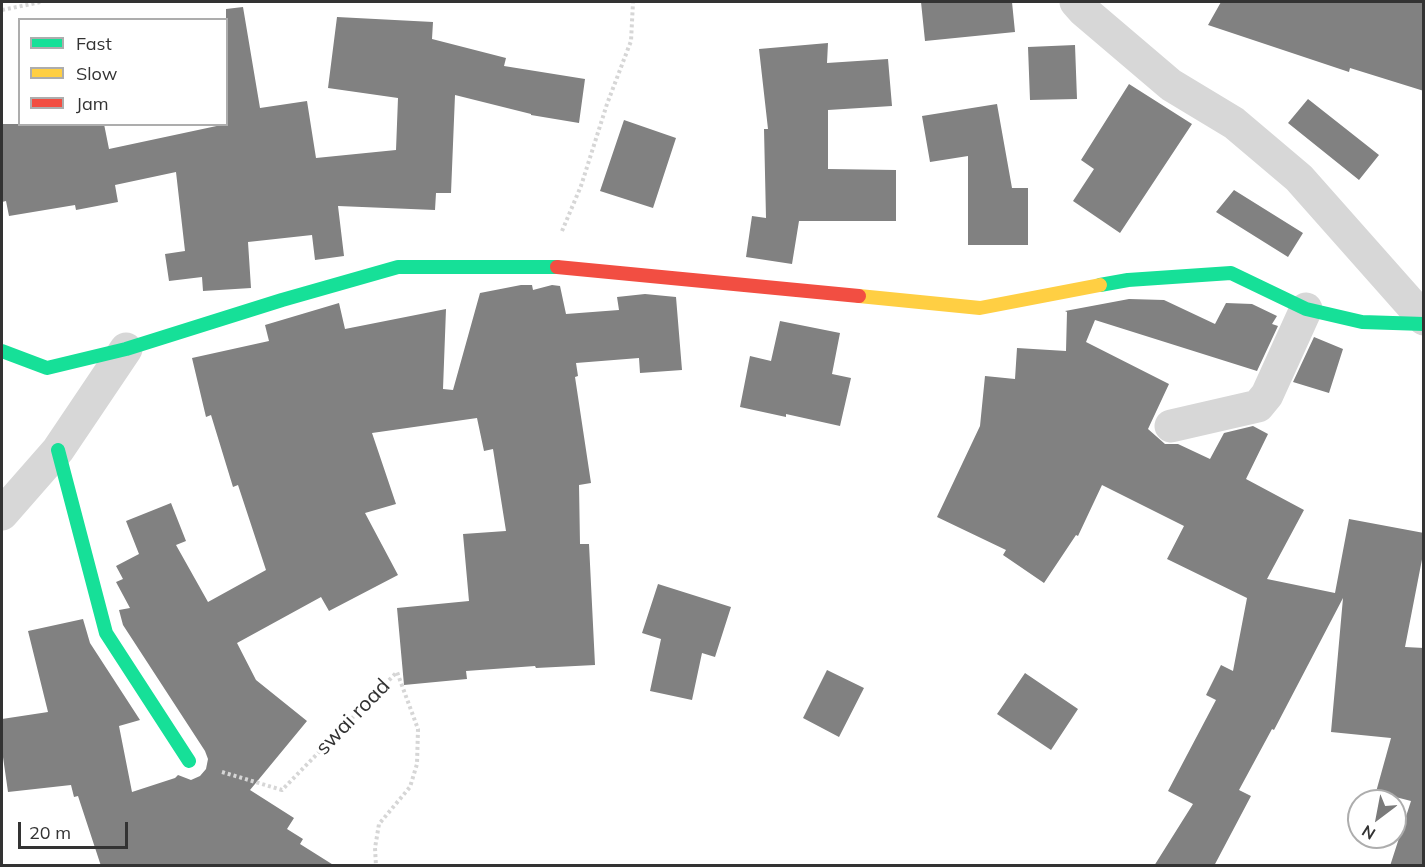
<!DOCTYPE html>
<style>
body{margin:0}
#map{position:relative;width:1425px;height:867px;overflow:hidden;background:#fff;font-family:Mulish,sans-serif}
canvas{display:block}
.frame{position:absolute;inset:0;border:3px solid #333;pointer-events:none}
.legend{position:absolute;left:18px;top:18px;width:210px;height:108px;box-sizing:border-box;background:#fff;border:2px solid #adadad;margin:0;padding:8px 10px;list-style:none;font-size:18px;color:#333}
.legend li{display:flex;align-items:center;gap:12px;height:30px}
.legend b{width:30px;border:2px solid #adadad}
.north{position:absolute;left:1347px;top:789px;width:60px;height:60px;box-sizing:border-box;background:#fff;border:2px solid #adadad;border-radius:50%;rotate:212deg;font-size:16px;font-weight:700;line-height:24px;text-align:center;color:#333}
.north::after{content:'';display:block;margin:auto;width:21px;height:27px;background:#7a7a7a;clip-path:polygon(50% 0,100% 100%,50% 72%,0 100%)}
.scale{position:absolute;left:18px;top:822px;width:110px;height:27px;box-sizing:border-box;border:3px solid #333;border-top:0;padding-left:8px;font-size:18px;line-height:21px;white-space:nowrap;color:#333;-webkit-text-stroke:4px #fff;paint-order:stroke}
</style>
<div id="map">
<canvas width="1425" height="867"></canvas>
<div class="frame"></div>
<ul class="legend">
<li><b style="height:8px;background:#16e098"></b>Fast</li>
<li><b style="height:8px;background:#ffcf43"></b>Slow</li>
<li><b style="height:8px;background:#f24e42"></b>Jam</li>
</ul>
<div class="north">N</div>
<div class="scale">20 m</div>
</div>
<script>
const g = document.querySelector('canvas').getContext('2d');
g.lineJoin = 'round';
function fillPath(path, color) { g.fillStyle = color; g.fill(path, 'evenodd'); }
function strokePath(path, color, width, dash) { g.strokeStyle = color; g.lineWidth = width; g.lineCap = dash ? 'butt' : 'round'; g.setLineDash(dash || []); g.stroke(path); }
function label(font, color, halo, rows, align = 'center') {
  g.font = font + ' Mulish,sans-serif'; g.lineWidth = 6; g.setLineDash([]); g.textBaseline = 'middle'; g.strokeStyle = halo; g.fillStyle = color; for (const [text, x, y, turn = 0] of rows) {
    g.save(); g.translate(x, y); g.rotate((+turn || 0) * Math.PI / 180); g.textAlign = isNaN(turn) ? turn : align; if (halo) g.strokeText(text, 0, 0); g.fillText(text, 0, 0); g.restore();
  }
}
const building = new Path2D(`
 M921,2H1012L1015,32L925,41Z
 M1221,2H1424V91L1350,68L1349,72L1208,25Z
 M243,7L260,108L307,101L316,158L396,150L398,98L328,88L337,17L433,22L432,39L506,58L504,66L585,79L579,123L531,115V114L455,95L451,193H436L435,210L338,206L344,256L315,260L312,235L248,242L251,288L203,291L202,277L169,281L165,254L185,251L176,172L115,185L118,202L76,210L75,205L9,216L6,201L2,202V124H104L109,149L226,124V9Z
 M828,43L827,63L888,59L892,106L828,110V169L896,170V221H799L792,264L746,257L752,216L766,218L764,129H768L759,49Z
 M1075,45L1077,99L1030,100L1028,47Z
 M1129,84L1192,124L1120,233L1073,201L1094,169L1081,160Z
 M1308,99L1379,155L1359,180L1288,123Z
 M997,104L1012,188H1028V245H968V156L930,162L922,116Z
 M624,120L676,138L653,208L600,191Z
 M1234,190L1303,233L1288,257L1216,212Z
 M521,285H532L533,290L552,285L560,286L566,314L619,310L617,297L645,294L676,297L682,370L640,373L639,358L576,363L578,376L575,377L591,483L579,485L580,544H589L595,665L536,668L535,666L466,671L467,679L404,685L397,608L469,601L463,534L506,531L493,449L484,451L477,418L372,433L396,504L365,513L398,575L329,611L321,597L237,643L256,680L307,721L250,790L294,818L287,829L303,839L300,844L335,866H101L78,796L74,797L71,785L8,792L2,750V719L48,712L28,631L83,619L90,643L140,720L119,726L132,792L175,778L178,775L191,780L200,776L206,769L208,759L205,751L123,625L119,610L130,608L116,582L123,579L116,566L139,554L126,521L171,503L186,541L176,545L208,602L266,570L238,485L233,487L211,415L206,417L192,358L269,341L265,325L339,303L345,329L446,309L443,389L453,390L480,293Z
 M1129,299L1164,300L1215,324L1226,303L1252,304L1277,316L1272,324L1278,326L1257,371L1095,320L1086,342L1169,384L1148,429L1165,444H1178L1210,459L1224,433L1253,426L1268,434L1246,479L1304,510L1267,579L1335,593L1349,519L1424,533V549L1405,647L1424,648V866H1390L1411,801L1376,792L1391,738L1331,732L1343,598L1274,730L1272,729L1239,790L1251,796L1214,866H1154L1193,804L1168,791L1216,700L1206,695L1221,665L1233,671L1247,598L1167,559L1184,526L1102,485L1078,536L1076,535L1044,583L1003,555L1006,550L937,517L980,426L985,376L1015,379L1017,348L1066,351L1067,312L1065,311Z
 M780,321L840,333L832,374L851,378L840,426L786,414V417L740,407L750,356L771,361Z
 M1314,337L1343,349L1329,393L1293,382Z
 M658,584L731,607L715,657L702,653L692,700L650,691L661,639L642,633Z
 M827,670L864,688L839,737L803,718Z
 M1025,673L1078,709L1051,750L997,714Z`);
const path = new Path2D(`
 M2,10L41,2
 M562,231L581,186L607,104L631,41L633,2
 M222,772L282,790L397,672L418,729L417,764L410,787L379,824L375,848L376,866`);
const street = new Path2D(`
 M1076,2L1084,11L1171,85L1234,123L1299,178L1424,319
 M1171,426L1258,406L1267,395L1306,309
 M2,514L58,450L126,349`);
const fast = new Path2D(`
 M1100,285L1128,280L1231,273L1306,309L1362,322L1424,324
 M2,351L47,368L126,349L282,300L398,267H557
 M58,450L106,633L189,761`);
const slow = new Path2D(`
 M859,296L980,308L1100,285`);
const jam = new Path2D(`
 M557,267L859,296`);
const streetNames = [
 ["swai road",353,717,-46]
];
fillPath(building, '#818181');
strokePath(path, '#d6d6d6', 4, [3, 3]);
strokePath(street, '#d7d7d7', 33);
strokePath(fast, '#16e098', 14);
strokePath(slow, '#ffcf43', 14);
strokePath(jam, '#f24e42', 14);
label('21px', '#333', '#fff', streetNames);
</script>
